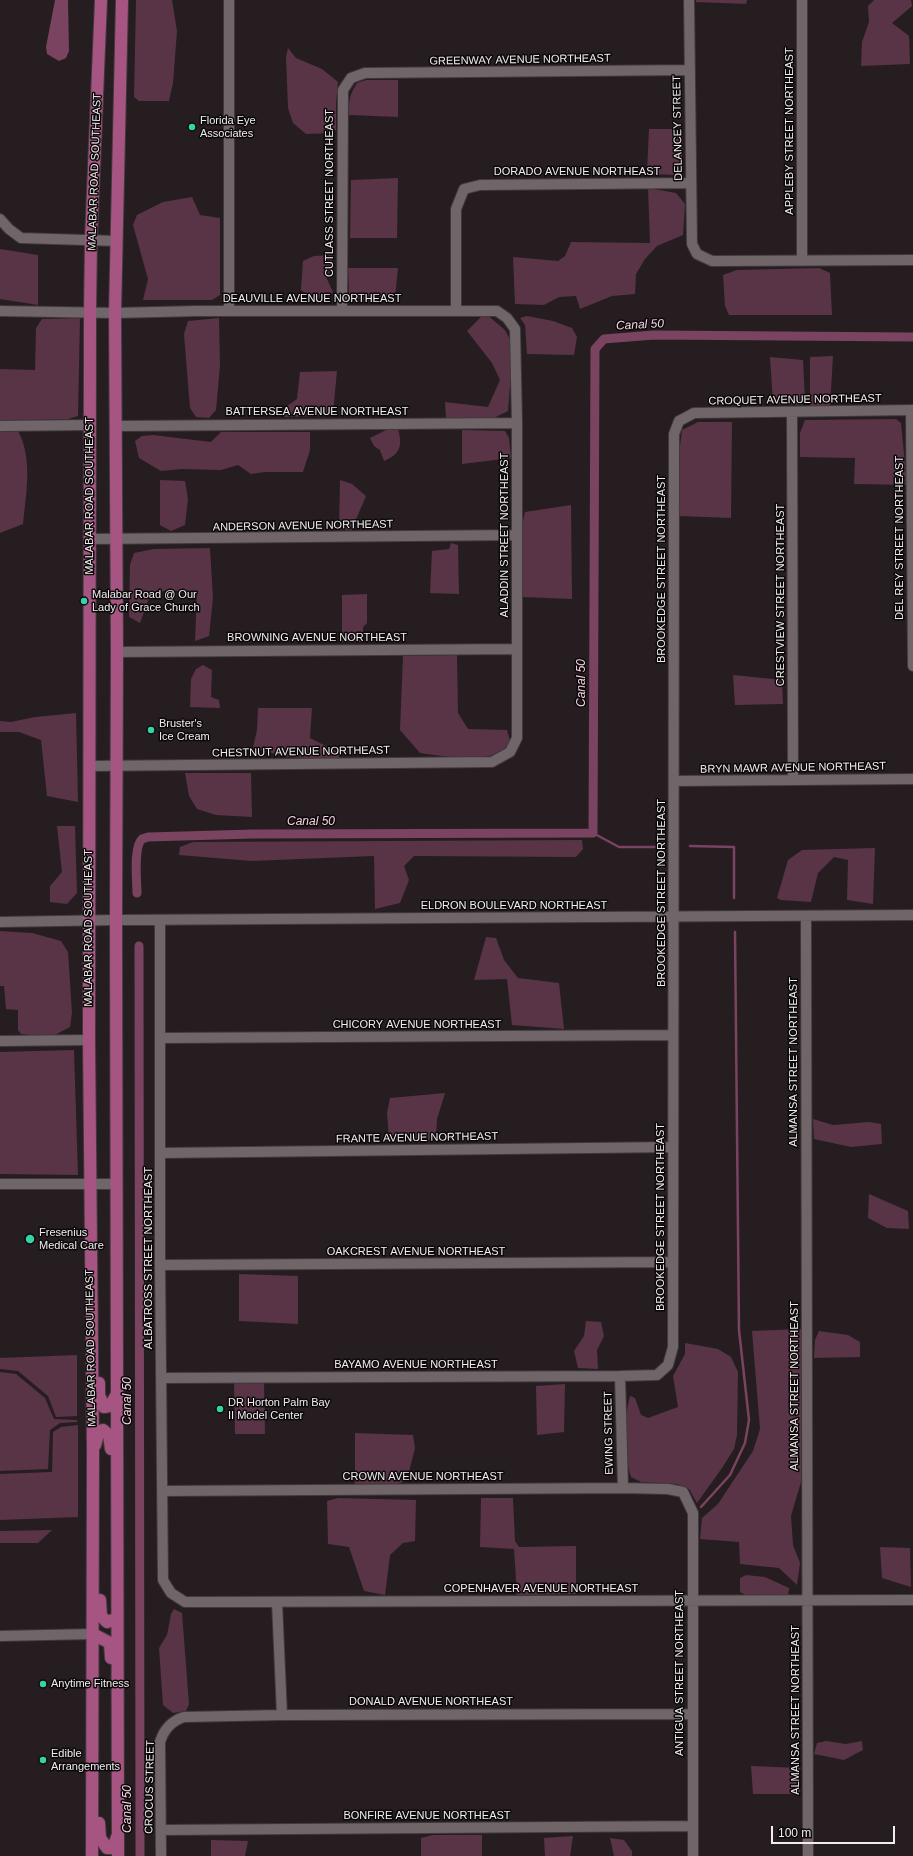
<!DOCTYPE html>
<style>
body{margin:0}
#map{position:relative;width:913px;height:1856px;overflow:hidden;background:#261d21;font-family:Helvetica,sans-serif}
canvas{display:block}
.scale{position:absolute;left:771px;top:1826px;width:124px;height:18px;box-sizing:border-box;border:2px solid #f2ecee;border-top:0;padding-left:5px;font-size:12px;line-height:14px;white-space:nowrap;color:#f2ecee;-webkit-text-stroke:3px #0c090a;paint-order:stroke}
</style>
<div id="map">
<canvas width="913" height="1856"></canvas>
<div class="scale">100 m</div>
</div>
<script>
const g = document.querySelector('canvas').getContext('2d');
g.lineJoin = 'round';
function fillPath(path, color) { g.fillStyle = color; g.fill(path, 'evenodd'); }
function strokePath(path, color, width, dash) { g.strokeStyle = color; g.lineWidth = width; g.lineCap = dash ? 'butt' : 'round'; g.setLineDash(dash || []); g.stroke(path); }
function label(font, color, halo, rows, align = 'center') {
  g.font = font + ' Helvetica,sans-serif'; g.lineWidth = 3; g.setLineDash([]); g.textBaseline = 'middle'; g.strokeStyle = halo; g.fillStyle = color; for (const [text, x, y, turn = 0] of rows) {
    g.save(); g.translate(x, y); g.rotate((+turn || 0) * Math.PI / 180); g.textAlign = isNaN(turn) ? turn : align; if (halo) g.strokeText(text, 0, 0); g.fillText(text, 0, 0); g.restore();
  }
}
const green = new Path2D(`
 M136,0H172L177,31L173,83L169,101H139L134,97Z
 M696,0H747L746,4L696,2Z
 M874,0H911L912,6L892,23L909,36L910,64L861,66L862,42L869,22L868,6Z
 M288,48L296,58L322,69L338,82L336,104V130L332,133L306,134L293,123L288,108L286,57Z
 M366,80H398V117L349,115C348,102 350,94 357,83Z
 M649,129H682C683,146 684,161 676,175L650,174L647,172Z
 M398,178L397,238H350L351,180Z
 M648,188L676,193L685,204L683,235L657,246L645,259L636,274L635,294L612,296L580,309L576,296L559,297L544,305L515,304L513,257L558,261L565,256L571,242L650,243Z
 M192,197L200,215L220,218V295L212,300H143L148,279L133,225L137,215L163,202Z
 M0,249L38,255V305L0,299Z
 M332,255V268L326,277L333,292L327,300L307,295L301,290L303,261L314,256Z
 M348,268H398L395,298C379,303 364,305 349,293Z
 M819,268L830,273L832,315H729L725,306L723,275L737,270Z
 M485,313L505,330L513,345L508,411L492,419L446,418L445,402L488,407L500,380L492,363L467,331Z
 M527,316L553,321L572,328L577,337L574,355L527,354L525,325L520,318Z
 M80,318L78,416L68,419L0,421V369L35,370L36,328L42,319Z
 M219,318L220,366L216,410L209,418L196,417L190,408L184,334L188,321Z
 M833,356L830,407L810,406V357Z
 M770,357L803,360L805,400L802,405L773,404Z
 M337,371L333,413L329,416L284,417V408L297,399L300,372Z
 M896,419L901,423L907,485L854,484L855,458L800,457V433L805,420Z
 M698,422H732L731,518L678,516L680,446L682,430Z
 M398,429C403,446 400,454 384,461L380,450L374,446L370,438L386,430Z
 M462,430L505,431L509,438L511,458L462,464Z
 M18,431C33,458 26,495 23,524L0,533V432Z
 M221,432H310V450L303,472H265L251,474L238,465L221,470L182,469L161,471L139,458L135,441L142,436L153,435L211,442Z
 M160,480L185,481L188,499L185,525L171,531L160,525Z
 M340,480L352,484L366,496L351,531L339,529Z
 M571,505L572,599L522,597V525L525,512Z
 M451,543L458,545L459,594L430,593L432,551L449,549Z
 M210,548L213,598L209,636L195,641L197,592L167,590L150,595L140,623L129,617L130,565L134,553L154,549Z
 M367,594V623L363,627V642H342V595Z
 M457,655L458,713L468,729L507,730L510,741C509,743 507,747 505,749C486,764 442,756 420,753L400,730L403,656Z
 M203,665L212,670L211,697L219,700L220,708L190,707L191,679L196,669Z
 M733,675L782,680L783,704L735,705Z
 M258,708H312L310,738L338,752L340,760L287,757L253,748L257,730Z
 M76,713L78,802L47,796L41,740L19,732H0V721L11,722L35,717Z
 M185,773H251L252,817L216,815L197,809L189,796Z
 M57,826H75L77,893L67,904L50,902V886L62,872Z
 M582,840L583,849L576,857L414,856L404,866L409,880L400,903L375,909L374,856L251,861L179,855L180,847L193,842Z
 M875,848L873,904L847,900L848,860L834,857L818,873L811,902L781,900L777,898L788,860L802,850Z
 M0,931L32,933L61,941L68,952L72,1013L70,1027L51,1037L21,1034L18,1030V1010L6,1009L4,986H0Z
 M486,937L496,938L504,960L518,978L559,983L564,1029L512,1025L507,979L474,980Z
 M74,1050L78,1175L0,1174V1052Z
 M445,1093L437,1119L436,1139L416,1142L389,1140L387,1113L390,1098Z
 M813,1119L833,1125L869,1122L881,1124L882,1144L851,1147L814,1139Z
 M869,1194L908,1211L909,1229L887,1228L868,1218Z
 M239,1274L298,1276V1324L239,1321Z
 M586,1321L601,1322L604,1336L597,1350L598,1369L578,1368L574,1351L584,1336Z
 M802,1329L801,1482L791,1516L793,1545L800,1563L797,1585L779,1568L740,1564L739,1542L700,1539L702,1518L718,1504L753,1451L760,1429L752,1331Z
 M819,1331L848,1335L860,1342V1357L814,1358L815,1340Z
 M685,1343L718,1349L731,1357L738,1372L737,1435L734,1449L722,1468L697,1503L689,1489L677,1484L641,1482L631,1477C624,1455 624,1418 630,1396L635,1398L641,1415L648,1418L678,1407L673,1376L685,1354Z
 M77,1355V1416L56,1417L48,1396L18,1371L0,1369V1358Z
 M0,1372L16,1374L45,1398L54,1419L77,1420V1422L60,1423L50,1430L48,1469L0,1471Z
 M234,1383H264L265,1434H235Z
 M565,1384L564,1432L537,1435L536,1386Z
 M78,1425V1517L0,1520V1474L52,1472L53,1432L61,1427Z
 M355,1433L413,1435L415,1448L407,1480L393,1486L355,1484Z
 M338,1498L416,1500L415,1541L403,1543L390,1555L385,1595L364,1591L349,1547L328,1544L327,1501Z
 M481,1498H513L515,1541L519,1547L576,1546V1594L517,1595L514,1549L480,1547Z
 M52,1530L38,1543H0V1531Z
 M880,1547L910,1548L911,1587L882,1578Z
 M746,1575L765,1577L789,1588L788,1596L750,1597L740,1592V1578Z
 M174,1609L182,1613L189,1704L186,1711L173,1713L163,1705L159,1648L167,1635L171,1614Z
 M826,1741L846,1744L862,1741L863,1750L844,1760L814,1754L817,1743Z
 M751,1766L800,1768V1794H753Z
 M433,1835H482V1856H421V1838Z
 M573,1836L570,1856H545L544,1838Z
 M610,1838L624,1840L632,1851V1856H614Z
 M211,1840L248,1841L245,1856H211Z`);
const water = new Path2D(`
 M55,0H68L69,51L66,58L59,61L47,54L46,47Z`);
const stream = new Path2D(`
 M593,833L619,847H657
 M690,846L734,847V898
 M701,1507L730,1475L745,1443L749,1420L739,1330L735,932`);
const canal = new Path2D(`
 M137,893C137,882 133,847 142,839C142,839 148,837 148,837L253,834L593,833L595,349L604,339L654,335L913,337
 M139,946L140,1856`);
const minor = new Path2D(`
 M229,0V311
 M689,0L692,244L697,254L712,261L913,260
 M802,0V261
 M0,219L9,229L21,238L117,241
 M456,310V209L464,189L480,185L690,183
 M0,311L115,313L197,311H497L507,318L515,329L517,423V738L510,752L492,762L90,766
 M342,311L343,90L351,78L365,73L689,70
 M911,410L913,666
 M792,412L793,779
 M0,426L90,425
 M116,426L517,423
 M90,539L517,535
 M117,652L516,649
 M674,781L913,779
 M806,916L808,1856
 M160,920V1265L163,1580L171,1593L185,1602L913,1600
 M0,922L116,920L913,915
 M161,1038L673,1035
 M0,1041L89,1040
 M161,1153L673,1147
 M0,1184H117
 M160,1265L672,1262
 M620,1376L623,1488
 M161,1378L620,1376L657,1375L668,1365L673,1347L674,434L679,421L694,413L913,410
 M162,1491L623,1488L668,1489L683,1492L693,1513V1856
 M277,1602L282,1715
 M0,1636L93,1634
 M161,1830L692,1826
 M161,1856L160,1742C164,1729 171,1721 184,1717L282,1715L692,1714`);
const major = new Path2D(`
 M99,1383V1395L104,1407L110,1406L117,1394
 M95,1445L99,1431L103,1430L109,1435L111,1449
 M100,1600L101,1616L107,1622L113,1620
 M93,1634L110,1643L111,1658
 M99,1823L100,1838L107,1848H113L117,1837
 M92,1856L93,1453L89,1040L90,312L91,240L101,0
 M118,1856L116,920L117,652L115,313L122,0`);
const markers = [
 [192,127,4,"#35d4a7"],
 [84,601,4,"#35d4a7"],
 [151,730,4,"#35d4a7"],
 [30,1239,5,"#35d4a7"],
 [220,1409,4,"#35d4a7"],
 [43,1684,4,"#35d4a7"],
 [43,1760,4,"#35d4a7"]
];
const streetNames = [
 ["GREENWAY AVENUE NORTHEAST",520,60,-1],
 ["DELANCEY STREET",678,128,-91],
 ["APPLEBY STREET NORTHEAST",790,131,-90],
 ["MALABAR ROAD SOUTHEAST",95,172,-88],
 ["DORADO AVENUE NORTHEAST",577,172],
 ["CUTLASS STREET NORTHEAST",330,193,-90],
 ["DEAUVILLE AVENUE NORTHEAST",312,299],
 ["CROQUET AVENUE NORTHEAST",795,400,-1],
 ["BATTERSEA AVENUE NORTHEAST",317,412],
 ["MALABAR ROAD SOUTHEAST",90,496,-90],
 ["ANDERSON AVENUE NORTHEAST",303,526,-1],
 ["ALADDIN STREET NORTHEAST",505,535,-90],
 ["DEL REY STREET NORTHEAST",900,538,-90],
 ["BROOKEDGE STREET NORTHEAST",662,569,-90],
 ["CRESTVIEW STREET NORTHEAST",781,595,-90],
 ["BROWNING AVENUE NORTHEAST",317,638],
 ["CHESTNUT AVENUE NORTHEAST",301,752,-1],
 ["BRYN MAWR AVENUE NORTHEAST",793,768,-1],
 ["BROOKEDGE STREET NORTHEAST",662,893,-90],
 ["ELDRON BOULEVARD NORTHEAST",514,906],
 ["MALABAR ROAD SOUTHEAST",89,928,-90],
 ["CHICORY AVENUE NORTHEAST",417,1025],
 ["ALMANSA STREET NORTHEAST",794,1062,-90],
 ["FRANTE AVENUE NORTHEAST",417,1138,-1],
 ["BROOKEDGE STREET NORTHEAST",661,1217,-90],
 ["OAKCREST AVENUE NORTHEAST",416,1252],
 ["ALBATROSS STREET NORTHEAST",149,1258,-90],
 ["MALABAR ROAD SOUTHEAST",91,1348,-91],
 ["BAYAMO AVENUE NORTHEAST",416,1365],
 ["ALMANSA STREET NORTHEAST",795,1386,-90],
 ["EWING STREET",609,1433,-91],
 ["CROWN AVENUE NORTHEAST",423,1477],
 ["COPENHAVER AVENUE NORTHEAST",541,1589],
 ["ANTIGUA STREET NORTHEAST",680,1673,-90],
 ["DONALD AVENUE NORTHEAST",431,1702],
 ["ALMANSA STREET NORTHEAST",796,1710,-90],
 ["CROCUS STREET",150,1787,-89],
 ["BONFIRE AVENUE NORTHEAST",427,1816]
];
const poiNames = [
 ["Florida Eye",200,121],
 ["Associates",200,134],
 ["Malabar Road @ Our",92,595],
 ["Lady of Grace Church",92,608],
 ["Bruster's",159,724],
 ["Ice Cream",159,737],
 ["Fresenius",39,1233],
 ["Medical Care",39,1246],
 ["DR Horton Palm Bay",228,1403],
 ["II Model Center",228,1416],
 ["Anytime Fitness",51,1684],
 ["Edible",51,1754],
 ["Arrangements",51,1767]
];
const waterNames = [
 ["Canal 50",640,325,-3],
 ["Canal 50",582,683,-90],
 ["Canal 50",311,822],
 ["Canal 50",128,1401,-90],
 ["Canal 50",128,1809,-90]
];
fillPath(green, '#583446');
fillPath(water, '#7a435f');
strokePath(stream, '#7a435f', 2.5);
strokePath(canal, '#7a435f', 9);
strokePath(minor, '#41393d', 12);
strokePath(major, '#41393d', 14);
strokePath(minor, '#70666a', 10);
strokePath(major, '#a65582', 12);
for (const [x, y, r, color] of markers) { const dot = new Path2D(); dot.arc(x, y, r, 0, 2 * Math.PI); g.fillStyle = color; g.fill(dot); strokePath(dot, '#0c090a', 1.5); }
label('11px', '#f2ecee', '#0c090a', streetNames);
label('11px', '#f2ecee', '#0c090a', poiNames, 'left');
label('italic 12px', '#f7d3e4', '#0c090a', waterNames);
</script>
